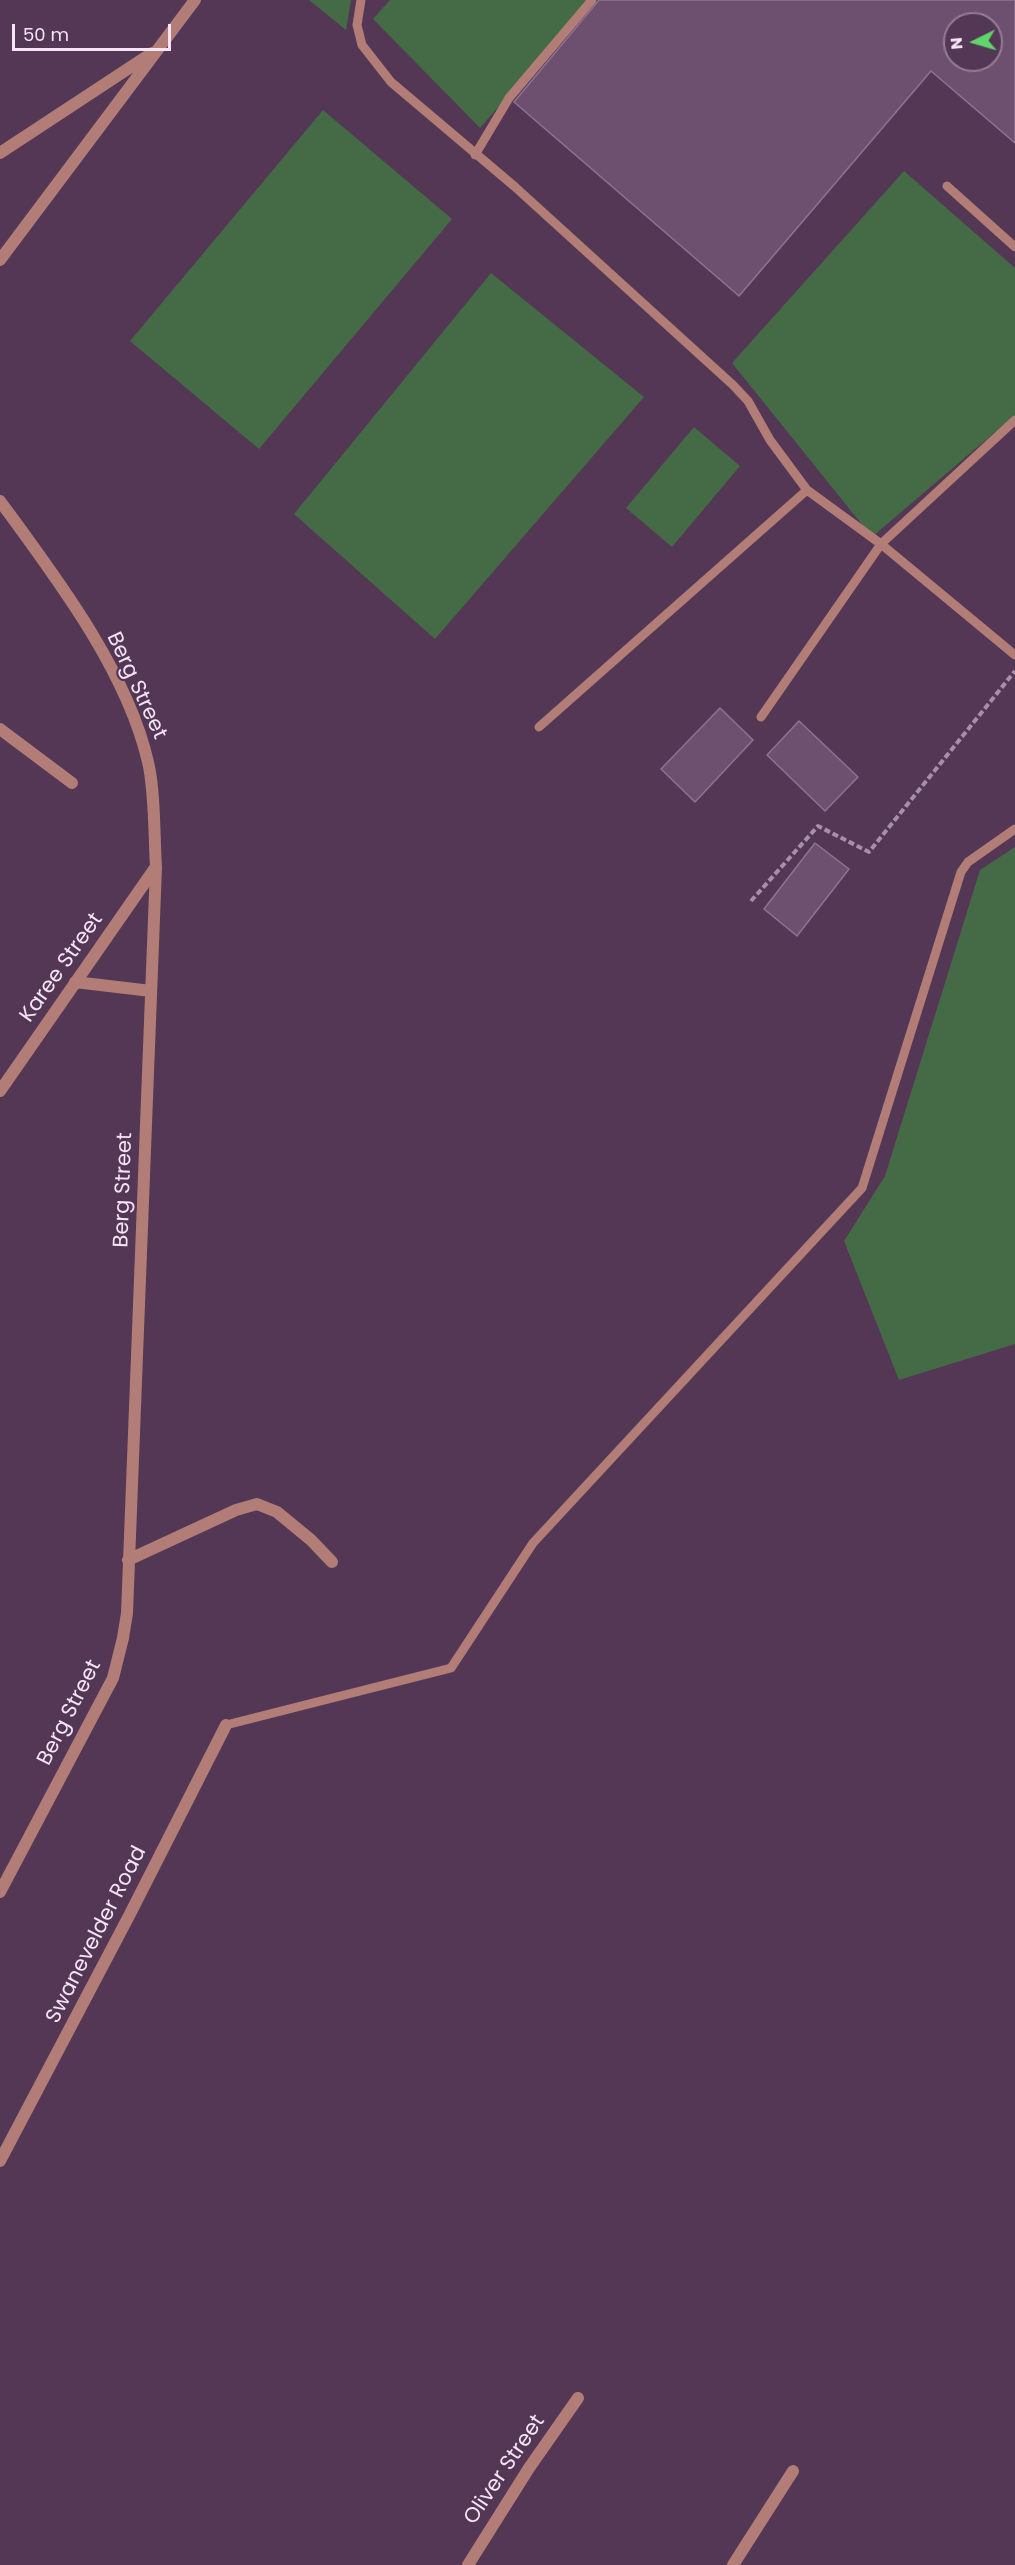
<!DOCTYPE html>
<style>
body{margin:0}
#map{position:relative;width:1015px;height:2565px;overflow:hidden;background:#533755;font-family:Poppins,sans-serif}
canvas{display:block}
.north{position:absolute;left:943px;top:12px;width:60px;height:60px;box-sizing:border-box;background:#533755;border:2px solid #947c95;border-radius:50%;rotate:265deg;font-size:16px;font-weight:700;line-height:24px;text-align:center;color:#f5e4f6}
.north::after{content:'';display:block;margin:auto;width:21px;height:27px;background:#61d46a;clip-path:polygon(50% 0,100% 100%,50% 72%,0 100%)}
.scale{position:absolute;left:12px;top:24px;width:159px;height:27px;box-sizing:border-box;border:3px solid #f5e4f6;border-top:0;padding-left:8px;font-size:18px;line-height:21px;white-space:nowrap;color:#f5e4f6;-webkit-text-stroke:4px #533755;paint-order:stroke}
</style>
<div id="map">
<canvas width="1015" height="2565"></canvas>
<div class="north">N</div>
<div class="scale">50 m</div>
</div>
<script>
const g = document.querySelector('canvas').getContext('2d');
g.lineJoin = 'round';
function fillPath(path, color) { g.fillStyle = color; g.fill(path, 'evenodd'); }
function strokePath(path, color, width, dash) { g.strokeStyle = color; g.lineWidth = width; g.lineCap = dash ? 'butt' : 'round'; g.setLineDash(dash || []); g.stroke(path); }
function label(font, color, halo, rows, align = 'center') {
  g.font = font + ' Poppins,sans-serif'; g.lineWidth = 4.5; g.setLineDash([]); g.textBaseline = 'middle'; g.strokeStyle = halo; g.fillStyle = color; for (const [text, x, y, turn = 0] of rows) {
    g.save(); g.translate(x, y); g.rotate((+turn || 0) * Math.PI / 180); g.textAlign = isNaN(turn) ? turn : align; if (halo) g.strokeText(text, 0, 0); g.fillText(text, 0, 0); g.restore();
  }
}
const green = new Path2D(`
 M309,0H351L346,30Z
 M390,0H591L480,128L373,19Z
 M323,110L452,219L259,449L130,341Z
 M904,171L1015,268V415L872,537L732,363Z
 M491,273L644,397L435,639L294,514Z
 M694,427L740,466L672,547L626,508Z
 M1015,847V1344L899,1380L844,1241L885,1176L980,870Z`);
const building = new Path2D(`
 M599,0H1015V143L931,71L739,296L514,102ZM955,24H991V60H955Z
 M720,708L753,740L695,802L661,769Z
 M799,721L858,777L825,811L767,755Z
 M815,843L849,869L797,936L764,909Z`);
const path = new Path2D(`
 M751,901L818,826L869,852L1015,671`);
const service = new Path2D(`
 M361,0L357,25L362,45L391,82L514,186L733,385L748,401L770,440L807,490L881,544L1015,655
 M475,155L509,98L592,0
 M947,186L1015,247
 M761,717L881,544L1015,420
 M539,727L807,490
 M226,1725L451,1668L533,1543L862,1188L961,872L968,862L1015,829`);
const minor = new Path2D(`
 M0,501C55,576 127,670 148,762C155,791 154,836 156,867L127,1613L123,1638L113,1678L0,1892
 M0,729L72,783
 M75,982L151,991
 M0,1091L155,868
 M128,1560L236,1510L257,1504L277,1512L311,1540L332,1562
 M0,2161L130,1914L226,1725
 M468,2565L529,2468L578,2398
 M733,2565L793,2471`);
const tertiary = new Path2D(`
 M0,153L152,53
 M0,260L195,0`);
const streetNames = [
 ["Berg Street",136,686,65],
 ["Karee Street",62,968,-55],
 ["Berg Street",124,1190,-88],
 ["Berg Street",70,1713,-63],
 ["Swanevelder Road",97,1935,-63],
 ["Oliver Street",505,2470,-56]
];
fillPath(green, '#456a46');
fillPath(building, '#6d506f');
strokePath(building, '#917293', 1.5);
strokePath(path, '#a68fa7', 4, [6, 3]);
strokePath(service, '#b27c77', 9);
strokePath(minor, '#b27c77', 12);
strokePath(tertiary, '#b27c77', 12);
label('21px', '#f5e4f6', '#533755', streetNames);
</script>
